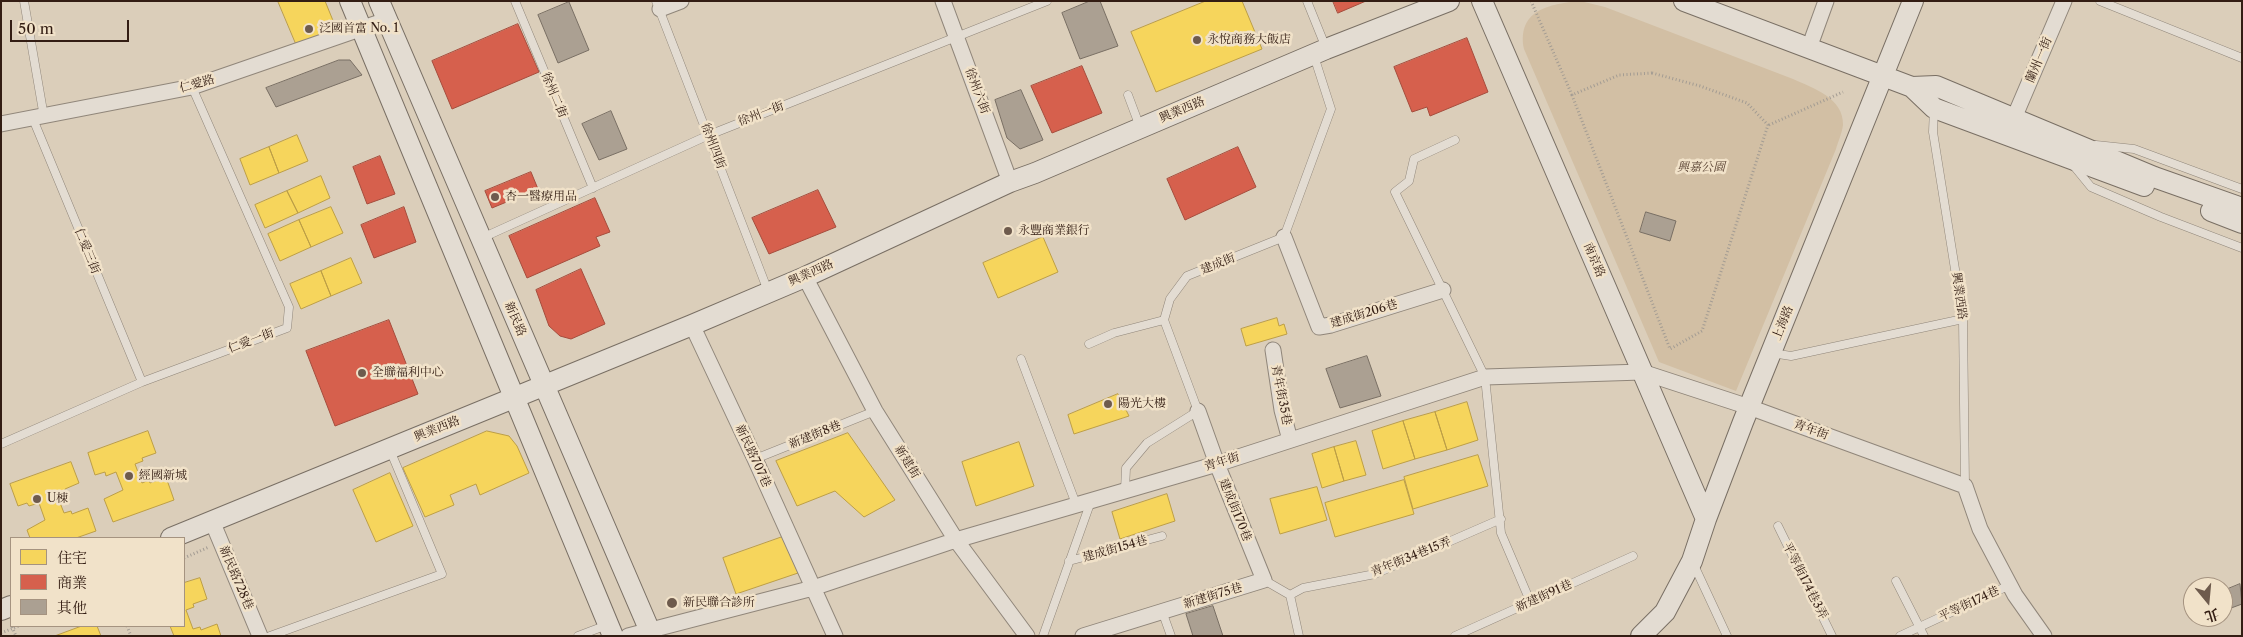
<!DOCTYPE html>
<meta charset="utf-8">
<style>
body{margin:0}
#map{position:relative;width:2243px;height:637px;overflow:hidden;background:#dbceba;font-family:"Libre Caslon Text","Noto Serif TC",serif}
canvas{display:block}
.frame{position:absolute;inset:0;border:2px solid #331d13;pointer-events:none}
.legend{position:absolute;left:10px;top:537px;width:175px;height:90px;box-sizing:border-box;background:#f1e2c9;border:1px solid #a59380;margin:0;padding:6px 9px;list-style:none;font-size:15px;color:#331d13}
.legend li{display:flex;align-items:center;gap:10px;height:25px}
.legend b{width:25px;border:1px solid #a59380}
.north{position:absolute;left:2183px;top:577px;width:50px;height:50px;box-sizing:border-box;background:#f1e2c9;border:1px solid #a59380;border-radius:50%;rotate:163deg;font-size:14px;font-weight:700;line-height:20px;text-align:center;color:#331d13}
.north::after{content:'';display:block;margin:auto;width:18px;height:22px;background:#6e5b4d;clip-path:polygon(50% 0,100% 100%,50% 72%,0 100%)}
.scale{position:absolute;left:10px;top:20px;width:119px;height:22px;box-sizing:border-box;border:2px solid #331d13;border-top:0;padding-left:6px;font-size:15px;line-height:18px;white-space:nowrap;color:#331d13;-webkit-text-stroke:4px #f1e2c9;paint-order:stroke}
</style>
<div id="map">
<canvas width="2243" height="637"></canvas>
<div class="frame"></div>
<ul class="legend">
<li><b style="height:14px;background:#f6d55c"></b>住宅</li>
<li><b style="height:14px;background:#d6604d"></b>商業</li>
<li><b style="height:14px;background:#aba092"></b>其他</li>
</ul>
<div class="north">北</div>
<div class="scale">50 m</div>
</div>
<script>
const g = document.querySelector('canvas').getContext('2d');
g.lineJoin = 'round';
function fillPath(path, color) { g.fillStyle = color; g.fill(path, 'evenodd'); }
function strokePath(path, color, width, dash) { g.strokeStyle = color; g.lineWidth = width; g.lineCap = dash ? 'butt' : 'round'; g.setLineDash(dash || []); g.stroke(path); }
function label(font, color, halo, rows, align = 'center') {
  g.font = font + ' "Libre Caslon Text","Noto Serif TC",serif'; g.lineWidth = 5; g.setLineDash([]); g.textBaseline = 'middle'; g.strokeStyle = halo; g.fillStyle = color; for (const [text, x, y, turn = 0] of rows) {
    g.save(); g.translate(x, y); g.rotate((+turn || 0) * Math.PI / 180); g.textAlign = isNaN(turn) ? turn : align; if (halo) g.strokeText(text, 0, 0); g.fillText(text, 0, 0); g.restore();
  }
}
const green = new Path2D(`
 M1580,1L1605,7L1793,79C1813,88 1844,98 1843,125C1842,133 1838,142 1836,149L1736,391L1659,362L1524,49C1517,10 1549,4 1580,1Z`);
const homes = new Path2D(`
 M278,1H325L334,23L324,34L297,46Z
 M1206,1H1242L1262,49L1156,92L1131,32Z
 M297,135L308,161L279,173L269,147Z
 M269,147L279,173L250,185L240,159Z
 M321,176L330,198L298,213L287,191Z
 M287,191L298,213L265,228L255,205Z
 M331,207L343,233L311,247L299,220Z
 M299,220L311,247L280,261L268,234Z
 M1043,237L1058,272L998,298L983,263Z
 M351,258L362,283L331,296L321,271Z
 M321,271L331,296L301,309L290,284Z
 M1277,318L1279,326L1284,324L1287,334L1246,346L1241,329Z
 M1118,394L1129,416L1074,434L1068,415Z
 M1467,402L1478,440L1447,450L1435,412Z
 M1435,412L1447,450L1415,459L1403,421Z
 M1403,421L1415,459L1383,469L1372,431Z
 M148,431L156,453L142,458L143,461L135,464L142,483L149,480L150,483L166,477L174,500L113,522L104,499L123,490L116,472L106,476L105,472L95,475L88,453Z
 M487,431L509,436L517,446L529,473L480,495L476,484L450,495L454,505L425,517L403,468Z
 M848,433L895,500L864,517L835,491L797,506L776,461Z
 M1356,441L1366,475L1344,481L1334,447Z
 M1019,442L1034,486L976,506L962,462Z
 M1334,447L1344,481L1322,488L1312,454Z
 M1478,455L1488,486L1413,509L1404,477Z
 M71,462L79,483L65,489V492L57,495L64,513L71,511L72,514L88,508L96,531L76,538H30L27,530L45,520L39,503L29,506L27,503L18,506L10,484Z
 M390,473L413,526L376,542L353,490Z
 M1404,480L1414,514L1335,537L1325,503Z
 M1317,487L1327,520L1280,534L1270,499Z
 M1167,494L1175,521L1120,539L1112,512Z
 M788,535L801,572L736,594L723,558Z
 M200,578L207,599L193,604L194,607L186,610L193,629L200,627L201,630L217,624L221,636H174L170,626H184V583Z
 M82,626H97L101,636H55Z`);
const shops = new Path2D(`
 M1333,1H1366L1338,13Z
 M518,24L539,72L452,109L432,61Z
 M1467,38L1488,92L1430,116L1427,107L1412,112L1394,67Z
 M1082,66L1102,113L1052,133L1031,86Z
 M1238,147L1256,187L1185,220L1167,179Z
 M380,156L395,194L367,204L353,167Z
 M531,172L538,189L492,208L485,191Z
 M818,190L836,227L769,254L752,218Z
 M595,198L610,232L596,237L600,246L527,278L509,236Z
 M404,207L416,242L374,258L361,225Z
 M581,269L605,324L571,339L560,336L549,326L536,290Z
 M389,320L418,394L335,426L306,351Z`);
const building = new Path2D(`
 M1090,1H1100L1118,46L1080,59L1062,13Z
 M569,2L589,50L558,63L538,15Z
 M339,60H350L362,75L276,107L266,88Z
 M1021,90L1043,140L1020,149L1007,138L995,100Z
 M611,111L627,149L599,160L582,124Z
 M1646,212L1676,221L1670,241L1640,232Z
 M1367,356L1381,396L1340,408L1326,369Z
 M2240,584L2242,604L2223,611V591Z
 M1213,606L1223,636H1193L1186,614Z`);
const path = new Path2D(`
 M1531,1L1572,95
 M1652,73L1700,86L1747,103L1768,125L1702,331L1670,349L1572,95L1619,75Z
 M1769,125L1843,92
 M184,558L209,547
 M127,626L131,636
 M12,627L16,636
 M1,633L19,626`);
const lane = new Path2D(`
 M24,1L44,117
 M515,1L593,188
 M656,1L768,291
 M1307,1L1326,48
 M2100,1L2242,58
 M1128,95L1140,127
 M1934,108L1933,132L1963,319L1965,486
 M33,119L142,382
 M1455,140L1414,159L1409,181L1395,192L1485,377L1501,533L1530,601
 M2096,145L2134,149L2242,189
 M2073,165L2091,187L2161,217L2242,248
 M482,238L709,135L1047,1
 M1089,344L1114,333L1164,320
 M1772,353L1791,356L1963,319
 M1021,359L1076,504
 M1,444L142,382L287,328L289,307L192,87
 M755,459L875,411
 M1125,490L1126,468L1147,443L1198,411L1164,320L1170,299L1187,276L1284,237L1331,109L1314,56
 M1778,526L1832,636
 M1069,561L1162,536
 M1693,563L1727,636
 M1264,580L1290,595L1299,636
 M1896,581L1924,636
 M1290,595L1303,588L1375,574L1501,519
 M1162,611L1171,636
 M270,636L442,574L390,450
 M578,636L607,625
 M1043,636L1091,501
 M1455,636L1633,556
 M1900,636L2010,585`);
const street = new Path2D(`
 M943,1L1010,182
 M660,9L681,1
 M1809,48L1826,1
 M2014,118L2064,1
 M1,124L192,87L386,20
 M1284,237L1319,327L1331,325L1443,290
 M805,277L875,411L956,540L1027,636
 M692,325L755,459L835,636
 M1273,350L1282,410L1290,440
 M212,521L260,636
 M628,636L813,588L956,540L1217,464L1485,377L1642,372L1749,407L1965,486L1980,529L2015,595L2044,636
 M1083,636L1264,580L1217,464L1198,411`);
const secondary = new Path2D(`
 M350,1L613,636
 M379,1L652,636
 M1482,1L1706,519
 M1684,1L1912,87L1936,86L2154,177L2242,208
 M1912,87L1934,108L2144,186
 M2211,211L2242,223
 M171,538L692,325L805,277L1010,182L1035,173L1326,49L1449,1
 M1,610L11,606
 M1641,636L1665,612L1692,561L1706,519L1743,422L1913,1`);
const markers = [
 [309,29,5,"#6e5b4d"],
 [1197,40,5,"#6e5b4d"],
 [495,197,5,"#6e5b4d"],
 [1008,231,5,"#6e5b4d"],
 [362,373,5,"#6e5b4d"],
 [1108,404,5,"#6e5b4d"],
 [129,476,5,"#6e5b4d"],
 [37,499,5,"#6e5b4d"],
 [672,603,6,"#6e5b4d"]
];
const poiNames = [
 ["泛國首富 No. 1",319,29],
 ["永悅商務大飯店",1207,40],
 ["杏一醫療用品",505,197],
 ["永豐商業銀行",1018,231],
 ["全聯福利中心",372,373],
 ["陽光大樓",1118,404],
 ["經國新城",139,476],
 ["U棟",47,499],
 ["新民聯合診所",683,603]
];
const streetNames = [
 ["蘭州一街",2039,60,-67],
 ["仁愛路",197,84,-16],
 ["徐州六街",977,91,69],
 ["徐州二街",554,95,67],
 ["興業西路",1182,110,-23],
 ["徐州一街",761,114,-21],
 ["徐州四街",713,146,69],
 ["仁愛三街",87,251,68],
 ["南京路",1594,260,67],
 ["建成街",1218,264,-22],
 ["興業西路",811,273,-24],
 ["興業西路",1959,296,82],
 ["建成街206巷",1364,314,-17],
 ["新民路",515,319,67],
 ["上海路",1783,323,-68],
 ["仁愛一街",251,341,-21],
 ["青年街35巷",1281,395,79],
 ["興業西路",437,429,-22],
 ["青年街",1811,430,20],
 ["新建街8巷",815,435,-22],
 ["新民路707巷",753,456,65],
 ["新建街",907,462,58],
 ["青年街",1222,462,-17],
 ["建成街170巷",1235,510,68],
 ["建成街154巷",1115,549,-16],
 ["青年街34巷15弄",1411,557,-22],
 ["新民路728巷",236,578,67],
 ["平等街174巷3弄",1805,581,63],
 ["新建街75巷",1213,596,-17],
 ["新建街91巷",1544,596,-24],
 ["平等街174巷",1969,604,-25]
];
const parkNames = [
 ["興嘉公園",1701,168]
];
fillPath(green, '#d2bfa4');
fillPath(homes, '#f6d55c');
strokePath(homes, '#bc9e46', 1);
fillPath(shops, '#d6604d');
strokePath(shops, '#a54c3c', 1);
fillPath(building, '#aba092');
strokePath(building, '#796f64', 1);
strokePath(lane, '#90867a', 9);
strokePath(street, '#90867a', 17);
strokePath(secondary, '#796f64', 22);
strokePath(path, '#a39c93', 3, [1, 2.5]);
strokePath(lane, '#e3dcd2', 8);
strokePath(street, '#e3dcd2', 15);
strokePath(secondary, '#e3dcd2', 20);
for (const [x, y, r, color] of markers) { const dot = new Path2D(); dot.arc(x, y, r, 0, 2 * Math.PI); g.fillStyle = color; g.fill(dot); strokePath(dot, '#f1e2c9', 2); }
label('12px', '#331d13', '#f1e2c9', poiNames, 'left');
label('12px', '#331d13', '#f1e2c9', streetNames);
label('italic 12px', '#594233', '#f1e2c9', parkNames);
</script>
